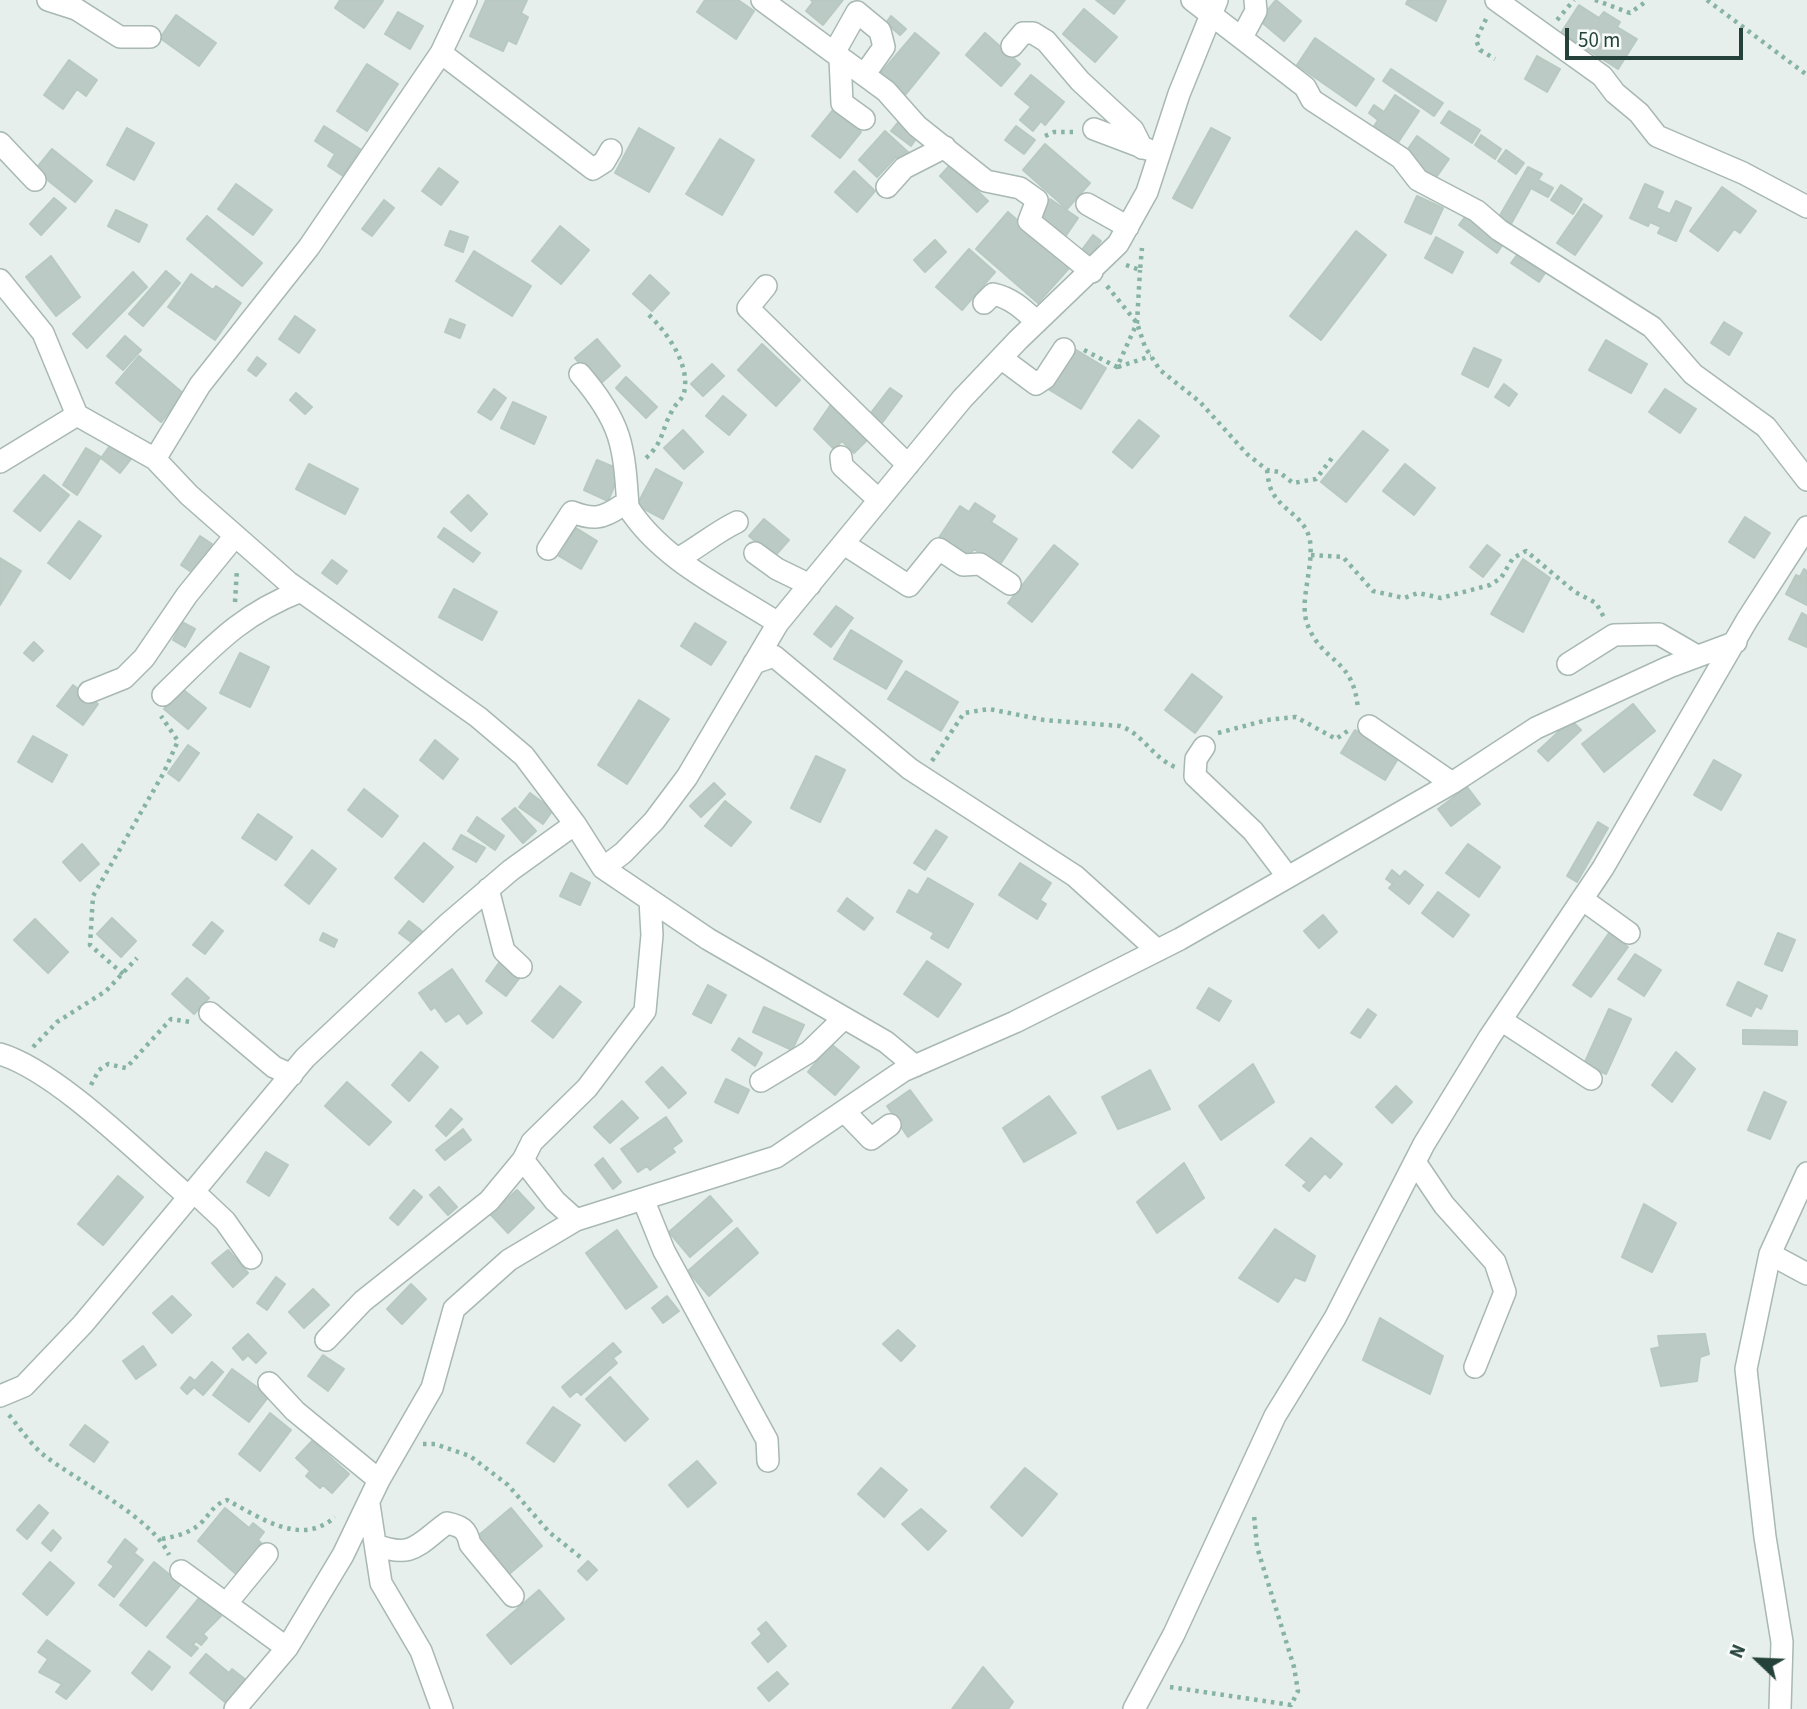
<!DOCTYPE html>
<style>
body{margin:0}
#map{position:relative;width:1807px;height:1709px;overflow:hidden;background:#e6efeb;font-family:"Source Sans 3",sans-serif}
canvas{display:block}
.north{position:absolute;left:1723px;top:1625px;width:70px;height:70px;-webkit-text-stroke:5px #f7fbf9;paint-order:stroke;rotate:293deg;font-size:19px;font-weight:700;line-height:28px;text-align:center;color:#24423a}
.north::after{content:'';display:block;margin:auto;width:24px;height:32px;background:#24423a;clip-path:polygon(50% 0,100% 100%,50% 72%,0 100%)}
.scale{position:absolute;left:1565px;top:28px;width:178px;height:32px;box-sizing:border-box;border:4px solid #24423a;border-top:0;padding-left:9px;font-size:21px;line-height:24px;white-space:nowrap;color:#24423a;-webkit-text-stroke:5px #f7fbf9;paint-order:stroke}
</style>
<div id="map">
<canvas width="1807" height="1709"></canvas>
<div class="north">N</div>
<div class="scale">50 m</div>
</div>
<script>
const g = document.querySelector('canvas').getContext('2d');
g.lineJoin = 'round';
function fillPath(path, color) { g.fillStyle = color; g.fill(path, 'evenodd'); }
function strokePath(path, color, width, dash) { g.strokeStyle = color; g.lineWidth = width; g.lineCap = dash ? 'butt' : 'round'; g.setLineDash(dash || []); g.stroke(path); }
const building = new Path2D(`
 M340,0H382L383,1L364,28L335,8Z
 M486,0H527L521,13L528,17L516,44L508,40L503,51L470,36Z
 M705,0H738L754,11L736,39L697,12Z
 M811,0H843L823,25L806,11L813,2Z
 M1096,0H1125L1114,14Z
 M1276,0L1301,21L1284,41L1259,20Z
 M1408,0H1446L1436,21L1406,4Z
 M1579,5L1599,18L1604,12L1620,22L1617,27L1637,39L1618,69L1561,33Z
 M1084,9L1117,37L1095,62L1063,34Z
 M398,12L423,26L410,49L385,34Z
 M176,15L216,43L199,66L160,38Z
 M891,16L906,29L900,35L886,23Z
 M915,33L939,53L905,95L880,74Z
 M985,33L1020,64L1001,86L966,55Z
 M1315,38L1374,79L1356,106L1297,65Z
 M1537,56L1560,69L1547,92L1525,79Z
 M69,60L97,80L86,96L77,89L63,109L44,95Z
 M367,64L398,84L367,131L337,111Z
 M1391,69L1443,103L1434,116L1383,81Z
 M1031,75L1064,102L1045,125L1041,121L1033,131L1020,120L1031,107L1015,94Z
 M1395,95L1419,111L1397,144L1373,128L1378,120L1369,113L1374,105L1384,112Z
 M833,110L861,132L840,158L812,136Z
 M1449,111L1480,130L1472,143L1441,123Z
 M899,121L918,136L911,146L891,131Z
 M324,126L360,149L343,176L328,166L335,154L315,141Z
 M1016,126L1035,140L1024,154L1005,140Z
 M127,128L154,143L134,180L107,165Z
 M639,128L674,148L649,192L615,173Z
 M1211,128L1230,138L1192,208L1173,198Z
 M885,131L909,153L901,161L896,157L877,177L859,160Z
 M1481,135L1501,149L1495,159L1475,145Z
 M1417,136L1449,159L1435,179L1403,156Z
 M720,139L754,160L722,215L686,194Z
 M1045,144L1090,183L1067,209L1023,170Z
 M52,149L92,181L75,202L35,170Z
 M1506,150L1524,163L1516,174L1498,161Z
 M950,165L988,201L977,212L940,176Z
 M1528,167L1542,174L1538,180L1553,188L1548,197L1531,188L1511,224L1499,217Z
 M439,168L458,182L441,205L422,191Z
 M854,171L875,191L857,212L835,192Z
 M236,184L272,210L253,235L218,209Z
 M1645,184L1663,192L1656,208L1670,214L1676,201L1691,208L1676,241L1658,233L1661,227L1650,222L1648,226L1630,218Z
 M1561,185L1582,199L1573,214L1551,200Z
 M1722,187L1756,211L1740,233L1734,229L1718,251L1690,231Z
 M1417,196L1443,208L1431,234L1405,222Z
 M54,198L66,208L41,235L30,224Z
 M1050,199L1078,218L1065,237L1037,218Z
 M384,200L394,208L372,236L362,229Z
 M1584,204L1602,216L1575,255L1557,243Z
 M116,210L147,225L139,242L108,226Z
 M1008,212L1070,267L1038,303L976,249Z
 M1467,214L1505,241L1497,253L1459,225Z
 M207,216L262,263L242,286L187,239Z
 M560,226L589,250L561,284L532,261Z
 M450,231L468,237L463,252L445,245Z
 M1356,231L1386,255L1321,340L1290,316Z
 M1093,235L1101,241L1089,258L1081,251Z
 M1436,237L1463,252L1452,273L1425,258Z
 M935,240L946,252L925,272L914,260Z
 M969,249L995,272L962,310L936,287Z
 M474,251L531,286L512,316L456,281Z
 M1520,251L1547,270L1539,282L1511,263Z
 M51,256L80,297L56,316L26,277Z
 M166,271L180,283L143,326L129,314Z
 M133,272L147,287L87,348L73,334Z
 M191,274L213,290L216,286L241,303L215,340L168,307Z
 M650,275L669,293L652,311L633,294Z
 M295,316L315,330L299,353L279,339Z
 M450,319L465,325L460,338L445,332Z
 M1724,322L1742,333L1729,355L1711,343Z
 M125,336L141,350L123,370L107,356Z
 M597,339L620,366L599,385L575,358Z
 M1606,340L1647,364L1631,393L1589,370Z
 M762,344L800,380L776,406L738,370Z
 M1073,348L1106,368L1081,409L1048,389Z
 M1474,348L1501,360L1488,387L1462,374Z
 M139,356L184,394L161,422L116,383Z
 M257,357L266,364L256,376L248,370Z
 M712,364L724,376L703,396L691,384Z
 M626,377L657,407L646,418L616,388Z
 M1504,384L1517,394L1509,406L1495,397Z
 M890,388L902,396L879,427L867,418Z
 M494,389L506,398L491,420L478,412Z
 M1665,389L1696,409L1680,433L1649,412Z
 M296,393L312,407L305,414L290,400Z
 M723,396L746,415L729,435L706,416Z
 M513,402L546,417L534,444L501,428Z
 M832,403L869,438L854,453L842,441L834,449L814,429Z
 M1139,420L1159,436L1132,468L1113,452Z
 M683,430L703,452L684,469L664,448Z
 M1363,431L1388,450L1346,502L1321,482Z
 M112,443L131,459L120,473L101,458Z
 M86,448L101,457L77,495L63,485Z
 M597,460L621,470L608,501L584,490Z
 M309,464L358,489L345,514L296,489Z
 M1405,464L1435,488L1414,515L1383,491Z
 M656,469L682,483L663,519L637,505Z
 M44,475L69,495L40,531L14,511Z
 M468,495L487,514L471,531L451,512Z
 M975,503L995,516L991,522L1017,539L999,566L974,549L967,559L938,539L960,506L969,512Z
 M1745,517L1770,533L1754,558L1729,542Z
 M764,519L789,540L774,557L749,536Z
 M79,521L101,536L70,579L48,563Z
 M444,528L480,553L473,562L438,537Z
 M576,528L597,541L581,569L559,556Z
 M200,536L212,544L193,573L181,565Z
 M1054,545L1078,564L1032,622L1008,603Z
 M1487,545L1500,555L1483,577L1470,567Z
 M0,558L21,571L0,605Z
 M1523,559L1550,578L1523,632L1491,614Z
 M332,560L347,571L337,584L322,573Z
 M1804,569L1807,571V605L1786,594L1796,575L1800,577Z
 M454,589L497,612L482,640L439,617Z
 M836,606L853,618L831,647L814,634Z
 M1802,613L1807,616V647L1789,639Z
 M182,622L195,629L185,647L173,640Z
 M695,623L726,642L711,665L681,646Z
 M851,630L902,661L886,689L834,659Z
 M34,642L43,651L33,661L24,653Z
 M240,653L269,667L250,707L220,693Z
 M906,671L958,702L941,731L888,699Z
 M1192,674L1222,697L1195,733L1165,710Z
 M73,685L98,704L83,725L57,706Z
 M181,688L206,708L188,729L164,709Z
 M639,700L669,719L627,784L598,765Z
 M1633,704L1655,731L1604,772L1582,744Z
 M1571,720L1581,730L1548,761L1538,751Z
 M1355,730L1399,757L1385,780L1341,753Z
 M33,736L67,755L52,782L18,762Z
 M435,740L458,759L443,779L420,760Z
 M188,745L199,753L179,781L168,773Z
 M816,756L845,770L820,822L791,808Z
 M1714,760L1741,775L1721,810L1694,795Z
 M714,783L725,794L701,817L690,806Z
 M1467,787L1480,804L1451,826L1438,809Z
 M364,789L398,816L382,837L348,810Z
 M530,793L553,810L543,824L519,807Z
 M725,801L751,822L731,846L705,826Z
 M515,808L536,831L523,843L502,819Z
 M258,814L292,837L276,860L242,838Z
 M477,817L504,836L495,850L468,831Z
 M1598,822L1608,828L1577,882L1567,876Z
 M936,830L947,837L925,870L914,863Z
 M461,835L485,848L476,862L453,849Z
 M424,843L453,867L423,902L395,878Z
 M82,844L99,864L80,881L63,862Z
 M1468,844L1500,867L1479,897L1446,873Z
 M312,850L336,869L309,904L285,885Z
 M1020,863L1051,883L1040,900L1046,904L1037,919L999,895Z
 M1392,870L1400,877L1405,871L1423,885L1409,904L1389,888L1393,884L1386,879Z
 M571,873L590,883L580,905L560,896Z
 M928,878L973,904L948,948L931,938L934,933L897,912L909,890L918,895Z
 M1438,892L1469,915L1453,937L1422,913Z
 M847,898L873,918L864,930L838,911Z
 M1323,915L1337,932L1319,948L1304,931Z
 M112,918L136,941L121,957L97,934Z
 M35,919L68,952L48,973L14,940Z
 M409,921L423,932L414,944L399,933Z
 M212,922L223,931L205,954L193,945Z
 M323,933L337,940L334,947L320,940Z
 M1609,933L1628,947L1591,997L1573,985Z
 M1778,933L1795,940L1782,971L1765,964Z
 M1635,954L1661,970L1644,996L1618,979Z
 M501,960L521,976L506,996L486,981Z
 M927,961L961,984L938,1017L904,994Z
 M452,969L482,1013L467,1024L459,1013L446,1022L435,1007L431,1010L419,993Z
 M187,978L209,998L194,1014L172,994Z
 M1738,982L1767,996L1761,1009L1756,1006L1751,1016L1727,1005Z
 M708,985L726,995L711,1023L693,1014Z
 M560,986L581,1002L553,1038L532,1021Z
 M1209,988L1231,1001L1219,1021L1197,1008Z
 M764,1007L804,1025L792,1050L753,1032Z
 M1368,1009L1376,1015L1360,1038L1351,1033Z
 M1609,1009L1631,1019L1606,1074L1584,1064Z
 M1743,1030L1797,1031V1045L1743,1044Z
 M739,1038L762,1053L755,1066L732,1050Z
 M831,1044L859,1067L835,1095L808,1072Z
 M421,1052L438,1067L409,1101L392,1085Z
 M1676,1052L1695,1069L1672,1102L1652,1085Z
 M1253,1064L1274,1102L1221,1140L1199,1106Z
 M662,1067L686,1093L669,1108L646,1082Z
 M1150,1070L1170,1109L1118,1129L1102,1097Z
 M726,1079L749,1090L738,1113L715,1102Z
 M347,1082L391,1122L369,1145L325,1106Z
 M1396,1086L1412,1102L1392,1123L1376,1107Z
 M910,1090L932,1120L908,1137L887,1106Z
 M1764,1092L1786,1102L1770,1139L1748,1130Z
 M1049,1096L1076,1133L1024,1162L1003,1128Z
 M622,1101L638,1118L610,1143L594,1127Z
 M451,1109L462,1119L446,1136L436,1126Z
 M666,1117L682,1141L672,1148L675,1152L650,1170L647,1166L638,1172L621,1149Z
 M463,1129L471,1140L445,1160L436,1150Z
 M1311,1138L1342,1164L1330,1178L1325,1173L1309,1191L1303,1186L1307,1182L1286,1165Z
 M266,1152L288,1165L269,1196L247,1182Z
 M603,1158L621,1182L613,1189L595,1165Z
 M1184,1163L1204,1198L1157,1233L1137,1202Z
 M118,1176L143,1197L103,1245L78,1224Z
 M439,1187L457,1207L448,1215L430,1195Z
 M414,1190L422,1197L398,1225L390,1218Z
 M517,1190L534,1208L508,1233L490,1214Z
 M710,1196L732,1221L690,1257L669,1232Z
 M1644,1204L1676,1223L1652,1272L1622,1257Z
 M737,1228L758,1253L709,1296L688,1271Z
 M1275,1229L1315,1256L1305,1281L1295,1277L1278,1302L1239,1278Z
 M617,1230L657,1287L626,1309L586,1253Z
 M228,1250L248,1273L233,1287L212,1263Z
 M276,1277L285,1284L267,1310L257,1303Z
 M411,1284L426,1299L402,1324L387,1309Z
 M313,1289L329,1305L304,1328L289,1312Z
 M172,1296L191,1315L172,1333L153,1313Z
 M667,1296L679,1311L663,1323L652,1308Z
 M1380,1318L1443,1356L1430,1394L1363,1360Z
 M898,1330L915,1346L901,1361L883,1344Z
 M248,1334L266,1353L256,1363L248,1355L243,1360L233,1348Z
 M1705,1334L1709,1354L1700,1357L1697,1381L1661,1386L1651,1349L1660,1347L1658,1336Z
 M613,1343L621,1352L613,1358L617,1363L581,1395L577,1391L570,1397L562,1387Z
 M143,1346L156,1365L136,1379L123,1361Z
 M323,1355L344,1369L328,1391L308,1376Z
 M212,1362L223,1372L203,1395L194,1387L187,1394L181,1388L190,1377L195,1381Z
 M232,1369L269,1396L249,1422L213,1395Z
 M610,1377L648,1419L625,1441L586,1399Z
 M553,1407L580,1425L554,1462L527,1443Z
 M270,1413L291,1430L260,1471L239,1454Z
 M85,1425L108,1442L94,1462L70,1445Z
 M312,1441L349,1474L332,1493L323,1485L320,1488L306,1476L310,1471L296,1458Z
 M697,1461L716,1483L688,1507L669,1485Z
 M881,1468L907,1490L884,1517L858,1494Z
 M1025,1468L1057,1494L1022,1536L991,1507Z
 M39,1505L48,1513L27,1539L17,1530Z
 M225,1508L249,1528L253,1523L264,1532L258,1540L262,1544L236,1574L198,1541Z
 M511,1508L542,1546L508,1575L473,1540Z
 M921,1509L946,1531L928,1550L902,1524Z
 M53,1530L61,1538L51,1551L42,1543Z
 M125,1539L137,1549L134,1553L143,1560L114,1597L99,1585L114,1566L108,1562Z
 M588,1561L597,1570L587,1580L578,1571Z
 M50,1562L74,1583L47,1615L23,1594Z
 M154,1562L181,1584L146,1626L120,1605Z
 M539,1590L564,1619L511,1664L487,1635Z
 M200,1597L222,1615L203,1634L207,1638L201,1645L196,1641L193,1645L198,1648L191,1656L167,1637Z
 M766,1622L786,1646L768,1662L752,1643L762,1634L758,1629Z
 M47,1640L90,1671L66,1699L56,1692L62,1684L39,1672L48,1659L38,1652Z
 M149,1651L170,1667L152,1690L132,1673Z
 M206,1654L229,1673L232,1669L251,1684L239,1699L233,1695L226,1703L190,1673Z
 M983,1667L1013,1702L1008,1709H952Z
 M777,1672L788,1684L769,1701L758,1688Z`);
const path = new Path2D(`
 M1595,0L1630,13L1648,0
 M1707,0L1807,75
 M1486,19L1476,40L1480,50L1495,59
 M1557,20L1574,0
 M1045,136L1054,132H1073
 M1126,265L1140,270L1142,248
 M1107,286L1137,323L1145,347L1160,370L1200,402L1247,454L1267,470L1279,472L1293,483L1316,479L1332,458
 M1084,350L1117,367L1137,323L1140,270
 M1118,367L1151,356
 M646,458C664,442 661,430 672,411C675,404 682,400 684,393C691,364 666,331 646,312
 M1267,470C1268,478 1269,488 1274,495C1285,512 1306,518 1310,541C1314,568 1298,603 1308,626C1324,665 1354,657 1358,710
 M1311,555L1343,557L1373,591L1404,598L1418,593L1441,598L1490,585L1501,578L1513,558L1526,551L1575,592L1596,603L1605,619
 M235,602L237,569
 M1218,733L1267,720L1296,717L1336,739L1349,730
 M932,761L964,713L989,709L1044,720L1120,726C1142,733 1153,758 1175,767
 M123,974L90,945L93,896L163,774L178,741L161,716
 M33,1047L57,1022L106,991L137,958
 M91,1085L99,1070L108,1064L126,1068L171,1019L191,1022
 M9,1415C20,1428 31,1445 45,1456C80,1483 152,1517 169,1555
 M423,1444H435L470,1456L508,1485L549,1532L584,1560
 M162,1539C177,1536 190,1533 201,1523C211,1513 213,1505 227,1500C261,1518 301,1547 335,1517
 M1170,1687L1291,1705L1298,1691L1294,1667L1257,1547L1254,1515`);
const minor = new Path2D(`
 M48,0L76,9L120,37H150
 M762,0L886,91L917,126L986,181L1020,188L1037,200L1029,221L1092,272
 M1192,0L1305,87L1312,100L1401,158L1418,180L1477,211L1499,230L1652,327L1693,374L1766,427L1807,480
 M1496,0L1602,76L1615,93L1639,113L1657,136L1743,173L1807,207
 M1242,37L1256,11L1255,0
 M1012,46L1023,33H1033L1046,41L1080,81L1133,130L1142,148
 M441,53L593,169L604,162L611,150
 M834,53L857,12L880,31L884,47L864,75
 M840,58L842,103L864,119
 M1094,129L1147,149
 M0,143L35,180
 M887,187L904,168L945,147
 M1087,204L1128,227
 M0,280L43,333L77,415L155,459L189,495L288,582L478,717L524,756L575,824L603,868L708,939L886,1042L915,1066
 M766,286L748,308L908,465
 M984,303L993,294C1012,298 1024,310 1037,322
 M1001,358L1036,384L1045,378L1064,349
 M580,374C622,423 624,445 628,507
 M841,457L842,466L879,500
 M155,459L200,385L309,247L441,53L466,0
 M0,462L77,415
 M844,544L909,586L939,549L963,565L980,564L1010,584
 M548,549L572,512C593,520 602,519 621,506L628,507C661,560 727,590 778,623
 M755,553L777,569L810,585
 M679,558C699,547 716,532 737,522
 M754,663L774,656L910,769L1075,876L1157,950
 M1568,664L1614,635L1659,634L1697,656
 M89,692L124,678L144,658L187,595L235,536
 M163,695C211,649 237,616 301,591
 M1369,726L1452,783
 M1204,747L1196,759L1195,776L1253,831L1288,877
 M603,868L623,853L654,821L687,777L778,623L962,399L1018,340L1118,244L1147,192L1179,94L1217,0
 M488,889L504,951L521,967
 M1582,899L1629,933
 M210,1013L274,1067L292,1075
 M1501,1020L1591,1079
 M0,1054C57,1071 141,1156 189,1197
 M761,1081L809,1052L844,1018
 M844,1111L871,1139L890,1125
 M1415,1162L1444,1205L1495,1262L1505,1292L1475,1367
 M193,1191L225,1221L251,1258
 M643,1199L664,1251L767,1440L768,1461
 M576,1220L555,1201L523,1160L532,1142L587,1088L645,1011L652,935L650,900
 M1770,1254L1807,1274
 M326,1340L363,1301L489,1201L523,1160
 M269,1383L295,1411L379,1480
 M0,1396L24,1386L83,1324L305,1058L449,923L511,870L575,824
 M369,1504L381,1583L421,1651L442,1709
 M376,1545C413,1559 418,1544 447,1523C461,1526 467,1529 470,1544L513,1596
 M181,1571L287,1648
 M226,1604L267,1554
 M235,1709L287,1648L343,1555L379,1480L432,1388L454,1309L509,1260L576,1220L776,1157L903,1071L1015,1022L1180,939L1452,783L1536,728L1669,667L1736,642
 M1134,1709L1174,1634L1275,1416L1335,1318L1424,1144L1489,1038L1603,868L1747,620L1807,527
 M1780,1709L1782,1642L1765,1537L1746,1369L1770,1254L1807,1173`);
fillPath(building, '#bbcac4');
strokePath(building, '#b8c9c2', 2);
strokePath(minor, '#a8b8b2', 24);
strokePath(path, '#86b3a5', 4.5, [3.5, 5]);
strokePath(minor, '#fff', 21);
</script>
